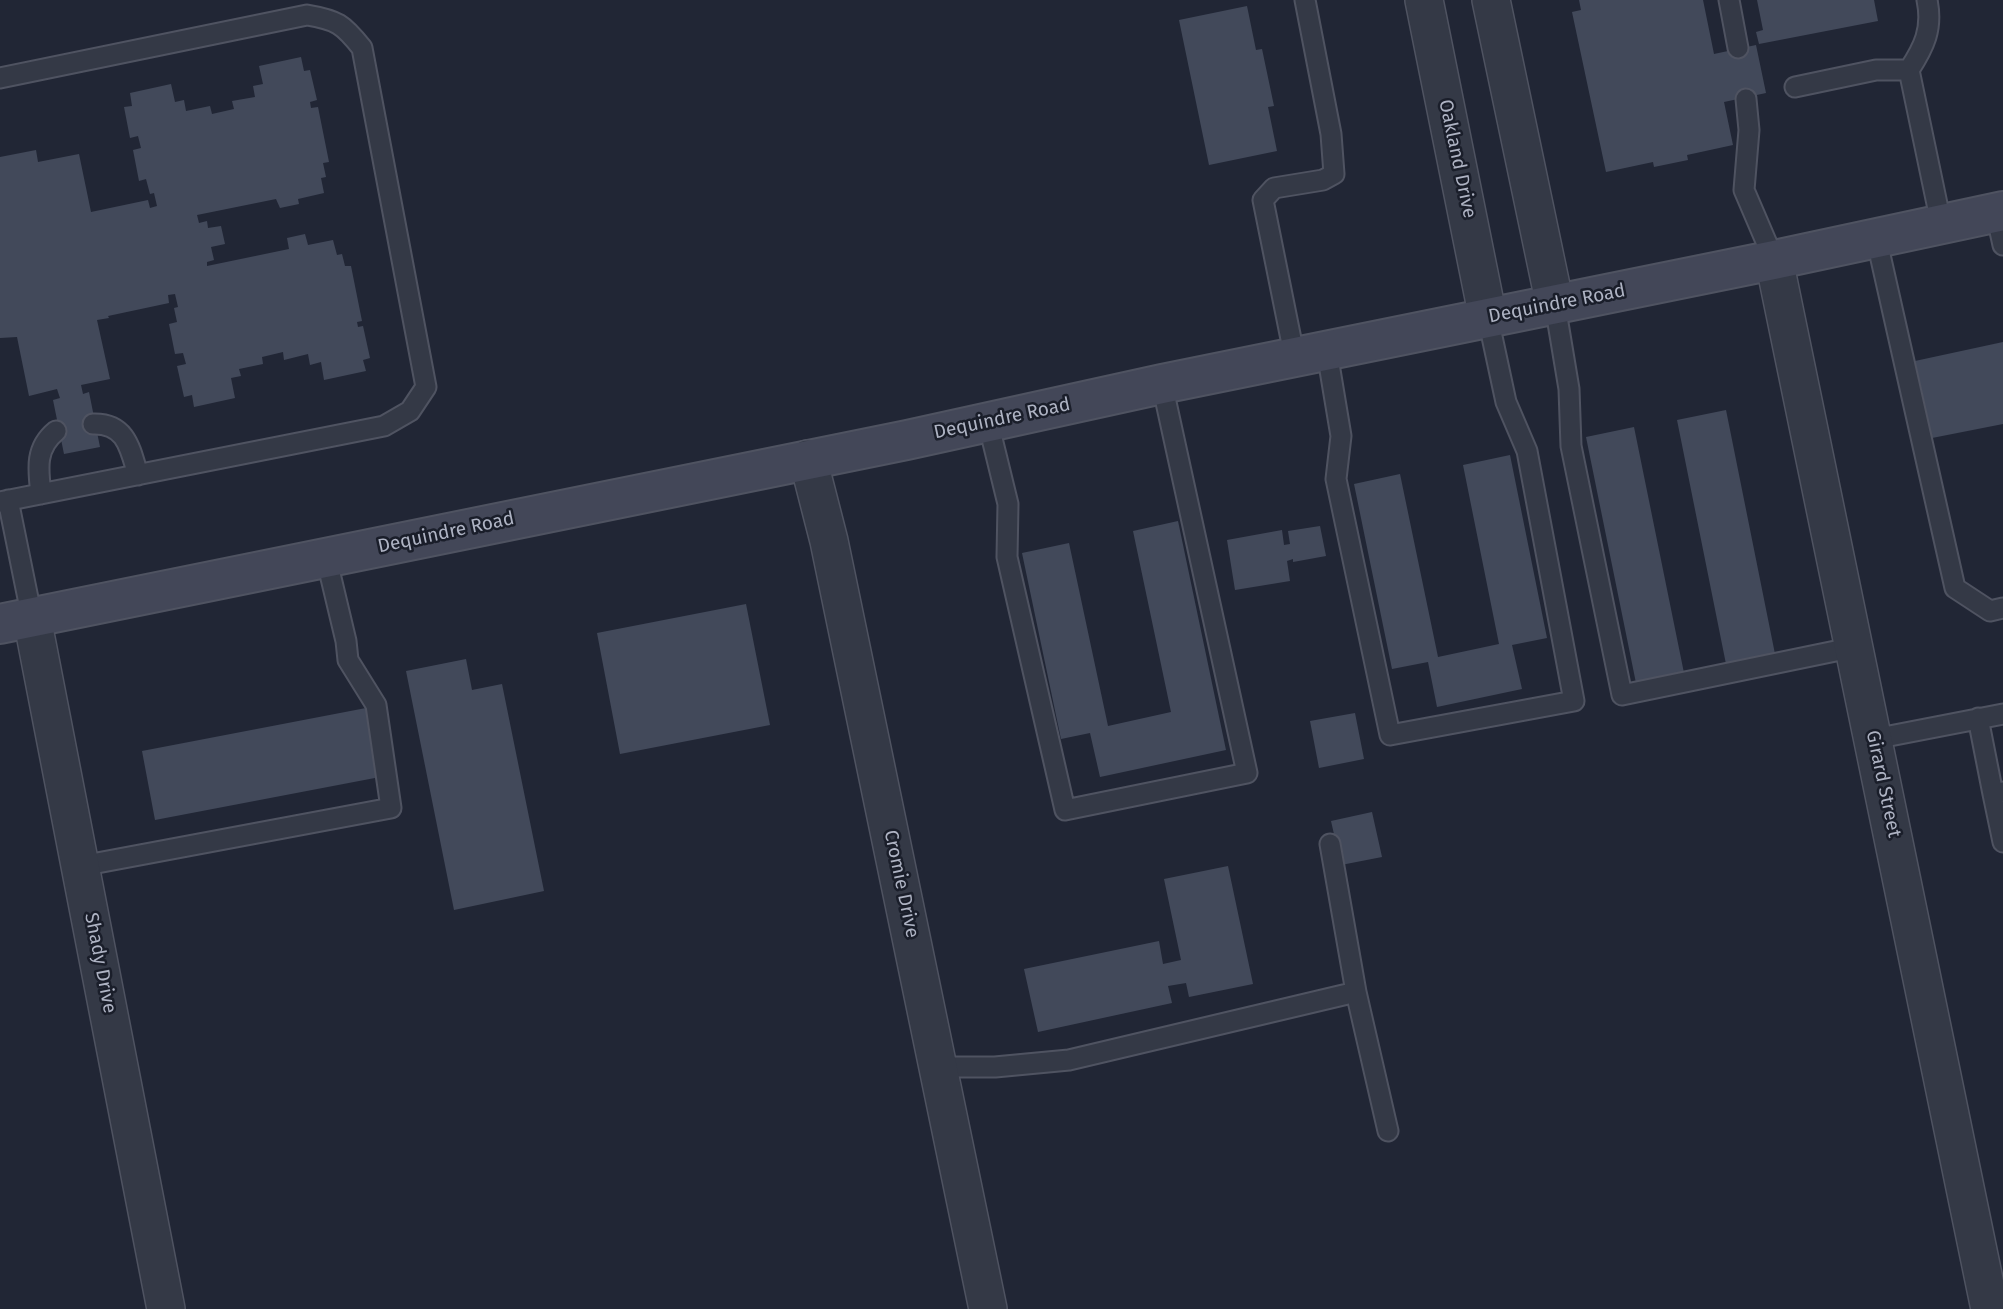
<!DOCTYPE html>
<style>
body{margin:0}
canvas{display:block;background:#212635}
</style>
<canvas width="2003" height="1309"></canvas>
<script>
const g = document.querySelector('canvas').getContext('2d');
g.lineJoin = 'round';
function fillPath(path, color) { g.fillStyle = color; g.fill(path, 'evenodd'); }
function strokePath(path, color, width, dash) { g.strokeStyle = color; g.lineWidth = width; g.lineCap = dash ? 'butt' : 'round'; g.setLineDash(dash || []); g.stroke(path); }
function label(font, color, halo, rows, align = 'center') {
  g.font = font + ' "Fira Sans",sans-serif'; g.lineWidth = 5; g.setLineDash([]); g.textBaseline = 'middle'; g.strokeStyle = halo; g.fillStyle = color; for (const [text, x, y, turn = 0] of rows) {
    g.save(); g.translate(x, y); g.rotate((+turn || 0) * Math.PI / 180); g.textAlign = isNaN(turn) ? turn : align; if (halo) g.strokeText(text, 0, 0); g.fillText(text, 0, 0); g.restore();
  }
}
const building = new Path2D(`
 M1579,0H1703L1714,54L1756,45L1766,93L1724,102L1733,145L1687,155L1688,160L1654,167L1653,162L1606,172L1572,12L1581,10Z
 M1757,0H1874L1878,21L1759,44L1756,32L1763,30Z
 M1247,6L1256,50L1262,49L1274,106L1268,107L1277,151L1209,165L1179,20Z
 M301,57L304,71L310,70L317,100L310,102L311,108L318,107L329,162L323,163L326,177L321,178L324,193L298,199L299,204L280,208L276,199L197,215L199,223L207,221L208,228L221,226L225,244L211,247L214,260L207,262V266L289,249L287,238L305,234L308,245L333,240L337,255L342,254L345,266H351L362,321L357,322L358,327L363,326L370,358L363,360L366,371L324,380L321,362L310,365L308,354L284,360L283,352L262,357L263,364L239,369L241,376L231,378L235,398L194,407L192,395L184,397L177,366L186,364L183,353L175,354L169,324L177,322L174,308L178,307L175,294L168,295L169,303L108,316L109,318L97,320L110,379L81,385L83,394L89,392L100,447L64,454L53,400L60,398L57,389L29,396L17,337L0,338V157L36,150L38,162L79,154L91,212L148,200L150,208L157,206L154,193L150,194L146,179L139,181L133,150L141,148L138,136L130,138L124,107L132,106L130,93L171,84L175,102L184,100L186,111L210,106L212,114L234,109L232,101L255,97L253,86L263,84L259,66Z
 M2003,342V424L1932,438L1915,361Z
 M1726,410L1775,654L1726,664L1677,420Z
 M1634,427L1684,673L1636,683L1586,437Z
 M1510,455L1547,638L1512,645L1522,689L1437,707L1428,662L1392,669L1354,484L1400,474L1438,657L1499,644L1463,465Z
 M1178,521L1226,750L1100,777L1090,733L1061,739L1022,553L1069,543L1108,726L1171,712L1133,531Z
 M1320,526L1326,556L1293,562V559L1287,561L1290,581L1235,590L1227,540L1282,530L1284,545L1290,544L1288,531Z
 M746,604L770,725L620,754L597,633Z
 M466,659L472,690L502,684L544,891L454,910L406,671Z
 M366,708L380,777L155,820L142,751Z
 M1355,713L1364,759L1319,768L1310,721Z
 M1372,812L1382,857L1341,865L1331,821Z
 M1228,866L1253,984L1189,997L1186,983L1168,986L1172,1003L1038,1032L1024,969L1159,941L1163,964L1181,960L1164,879Z`);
const service = new Path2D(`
 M1729,0L1738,48
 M1927,0C1933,29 1924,47 1909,70L1941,223
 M0,78L307,15C337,20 343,24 362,48L426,387L410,411L384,426L0,502
 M1795,87L1876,70H1909
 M1746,99L1749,130L1744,190L1774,260
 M1996,213L2003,245
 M1876,237L1955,588L1990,611L2003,608
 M1555,305L1569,389L1571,446L1622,695L1855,647
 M1327,352L1341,436L1336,479L1390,735L1574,701L1527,451L1506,402L1488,318
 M1295,359L1263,200L1274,188L1323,180L1334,174L1331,134L1305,0
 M988,422L1008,504L1007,557L1065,810L1247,773L1162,384
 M93,424C126,423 130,448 138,475
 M41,494C38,469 35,448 56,431
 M8,500L32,618
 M1978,718L1993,794
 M1874,739L2003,714
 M2003,792L1993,794L2003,842
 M1330,844L1356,992
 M81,866L391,808L376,705L348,660L346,641L326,557
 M939,1067H995L1069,1060L1356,992L1388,1131`);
const minor = new Path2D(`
 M1424,0L1488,318
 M1491,0L1555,305
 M1774,260L1990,1309
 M808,459L829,541L988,1309
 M32,618L166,1309`);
const secondary = new Path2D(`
 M0,624L907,440L1162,384L1774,260L2003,211`);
const streetNames = [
 ["Oakland Drive",1457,159,78],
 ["Dequindre Road",1557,304,-11],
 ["Dequindre Road",1002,419,-12],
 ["Dequindre Road",446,533,-12],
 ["Girard Street",1883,784,78],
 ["Cromie Drive",901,884,78],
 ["Shady Drive",100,963,79]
];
fillPath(building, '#42495a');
strokePath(service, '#4f5361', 23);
strokePath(minor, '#4f5361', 40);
strokePath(secondary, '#4f5361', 42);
strokePath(service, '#343946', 19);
strokePath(minor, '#343946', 37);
strokePath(secondary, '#434758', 38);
label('19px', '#aeb3c3', '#1a1e2a', streetNames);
</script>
